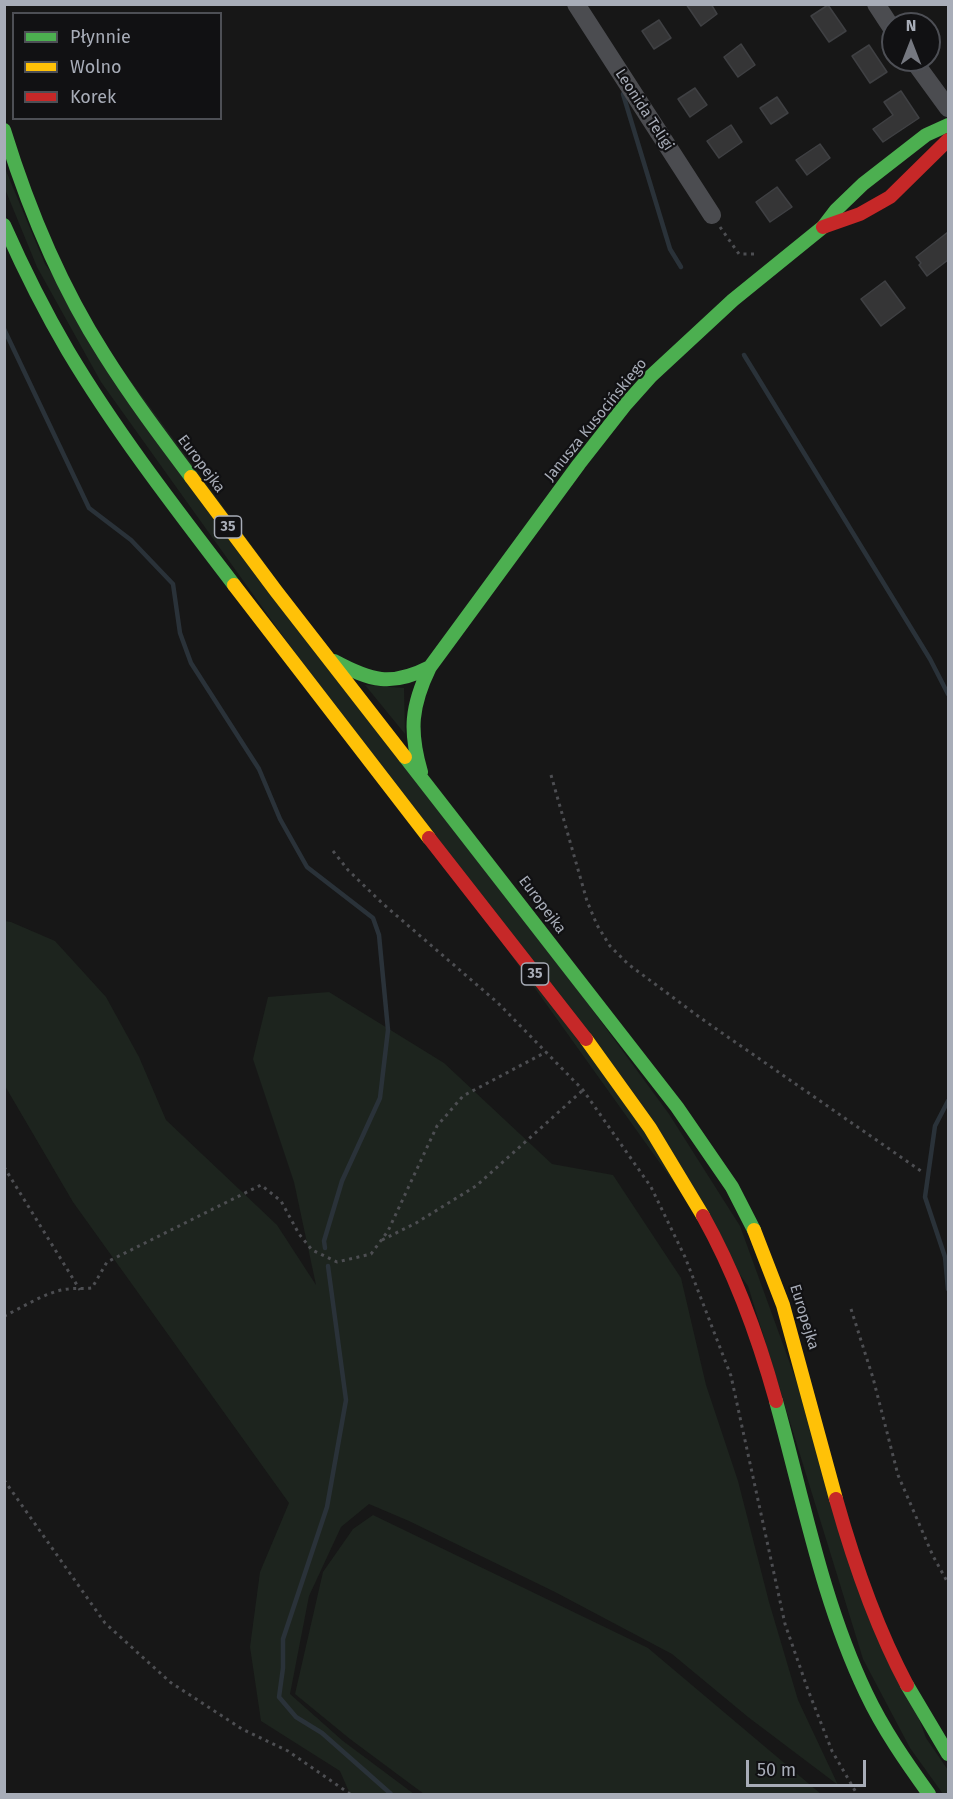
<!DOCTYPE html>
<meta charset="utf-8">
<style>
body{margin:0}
#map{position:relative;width:953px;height:1799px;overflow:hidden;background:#171717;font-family:"Fira Sans",sans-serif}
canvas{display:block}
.frame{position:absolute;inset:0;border:6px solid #a8adb8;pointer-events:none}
.legend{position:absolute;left:12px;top:12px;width:210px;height:108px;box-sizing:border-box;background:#111113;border:2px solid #4d4f55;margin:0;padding:8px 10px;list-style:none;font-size:18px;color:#a8adb8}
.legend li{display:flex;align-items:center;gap:12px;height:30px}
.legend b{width:30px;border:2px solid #4d4f55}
.north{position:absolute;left:881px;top:12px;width:60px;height:60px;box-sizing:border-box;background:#111113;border:2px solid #4d4f55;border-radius:50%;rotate:0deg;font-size:16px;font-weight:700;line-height:24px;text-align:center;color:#a8adb8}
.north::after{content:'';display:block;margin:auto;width:21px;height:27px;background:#757880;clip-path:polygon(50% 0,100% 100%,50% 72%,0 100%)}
.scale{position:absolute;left:746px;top:1760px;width:120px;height:27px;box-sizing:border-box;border:3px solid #a8adb8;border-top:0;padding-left:8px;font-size:18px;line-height:21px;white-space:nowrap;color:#a8adb8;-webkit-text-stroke:4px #111113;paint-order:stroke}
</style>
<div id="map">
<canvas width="953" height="1799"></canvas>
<div class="frame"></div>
<ul class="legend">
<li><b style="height:8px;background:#4caf50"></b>Płynnie</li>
<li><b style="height:8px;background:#ffc107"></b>Wolno</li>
<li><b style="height:8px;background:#c62828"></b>Korek</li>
</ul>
<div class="north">N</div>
<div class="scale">50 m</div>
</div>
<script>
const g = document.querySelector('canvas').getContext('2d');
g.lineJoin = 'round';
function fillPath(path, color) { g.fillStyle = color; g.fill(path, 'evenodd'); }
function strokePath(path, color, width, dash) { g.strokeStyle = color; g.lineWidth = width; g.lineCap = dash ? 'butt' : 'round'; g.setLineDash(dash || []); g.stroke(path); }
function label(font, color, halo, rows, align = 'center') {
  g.font = font + ' "Fira Sans",sans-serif'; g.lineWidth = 4.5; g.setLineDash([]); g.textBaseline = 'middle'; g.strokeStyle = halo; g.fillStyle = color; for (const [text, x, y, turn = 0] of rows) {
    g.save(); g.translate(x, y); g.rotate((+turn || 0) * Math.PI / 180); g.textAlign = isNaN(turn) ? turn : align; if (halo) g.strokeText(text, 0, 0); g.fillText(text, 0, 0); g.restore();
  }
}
const green = new Path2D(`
 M4,166L45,264L669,1114L740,1226L926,1738L948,1770V1794H943L910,1748L863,1659L748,1286L101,382L37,267L5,189Z
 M365,685L404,688L405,734Z
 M4,921L11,922L55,941L106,997L139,1057L166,1120L277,1225L316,1285L294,1182L253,1059L268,997L329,992L444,1063L552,1164L613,1175L681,1278L706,1385L738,1481L769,1602L798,1700L838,1785L748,1717L672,1654L555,1592L409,1521L369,1504L341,1527L309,1596L290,1694L343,1741L414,1794H350L340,1771L261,1721L250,1647L260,1572L289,1503L73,1202L5,1086Z
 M373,1515L648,1648L821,1794H424L350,1739L295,1694L323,1572L353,1529Z`);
const stream = new Path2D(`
 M623,94L670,249L681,267
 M4,329L89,508L131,540L173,584L180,633L191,663L259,769L280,819L307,867L373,918L379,935L388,1030L380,1098L342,1181L324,1241L325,1248
 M744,355L930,659L948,694
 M948,1101L935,1126L925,1197L945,1257L948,1289
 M328,1266L346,1400L327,1507L283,1639V1668L279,1697L296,1717L322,1733L391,1794`);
const building = new Path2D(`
 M686,4H711L717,14L701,26Z
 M828,5L846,31L829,42L811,16Z
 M659,20L671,38L654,49L642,31Z
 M741,44L755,65L738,77L724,57Z
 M869,45L887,72L870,83L852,56Z
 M695,88L707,105L690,117L678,99Z
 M901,91L919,118L883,142L873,129L893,115L884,102Z
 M777,97L788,113L771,124L760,108Z
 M731,125L742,142L719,158L707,141Z
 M820,144L830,158L807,175L796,160Z
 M777,187L792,207L770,222L756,202Z
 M948,232V260L927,276L919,265L921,263L916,257Z
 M885,281L905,308L881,326L861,299Z`);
const path = new Path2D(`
 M720,227L739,254H756
 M551,775L587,901L597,925L610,946L628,964L702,1019L921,1171
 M333,851L348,870L382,903L498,1003L583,1090L651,1187L685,1257L731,1376L785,1624L808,1690L832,1751L857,1794
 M4,1167L80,1290
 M382,1240L416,1223L476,1186L582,1091
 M851,1309L873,1378L898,1475L933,1556L948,1583
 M4,1316C24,1307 47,1291 68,1289C76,1288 84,1289 92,1288L107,1262L261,1185L281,1201L299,1234L312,1250L337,1262L371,1254L388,1231L437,1126L463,1096L546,1052
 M4,1480L105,1623L170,1682L242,1729L288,1751L350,1794`);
const street = new Path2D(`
 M576,4L712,215
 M876,4L893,30
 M913,60L948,108`);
const fast = new Path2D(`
 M4,130C28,208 60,285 104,354C131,397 161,437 191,477
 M4,225C23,268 44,310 68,351C117,433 176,509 234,585
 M334,661C371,681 391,687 430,667
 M430,667L579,464L626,404L651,376L733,300L823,227L836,210L863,184L926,135L948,125
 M405,757L677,1107L732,1187L754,1230
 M421,772C409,731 411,706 430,667
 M776,1401C803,1498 822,1601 866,1693C883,1729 906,1762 929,1794
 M907,1685L948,1754`);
const slow = new Path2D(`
 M191,477L276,591L405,757
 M234,585L429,838
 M586,1039L650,1128L703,1216
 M754,1230L783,1305L836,1499`);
const jam = new Path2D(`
 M823,227L860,214L890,197L948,140
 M429,838L586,1039
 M703,1216C736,1275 758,1336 776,1401
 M836,1499C854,1563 876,1627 907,1685`);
const shields = [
 [228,527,27],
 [535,974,27]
];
const shieldNames = [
 ["35",228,527],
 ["35",535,974]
];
const streetNames = [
 ["Leonida Teligi",644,110,57],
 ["Janusza Kusocińskiego",596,420,-51],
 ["Europejka",201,464,53],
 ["Europejka",542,905,53],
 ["Europejka",804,1317,73]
];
fillPath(green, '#1d241e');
strokePath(stream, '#2a3239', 4.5);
fillPath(building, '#353536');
strokePath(building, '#3f4043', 1.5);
strokePath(path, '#4d4e52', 3, [3, 4.5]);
strokePath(street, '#4b4c50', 18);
strokePath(fast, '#4caf50', 14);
strokePath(slow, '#ffc107', 14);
strokePath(jam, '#c62828', 14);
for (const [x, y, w] of shields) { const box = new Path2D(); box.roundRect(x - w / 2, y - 11, w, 22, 4.5); g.fillStyle = '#111113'; g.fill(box); strokePath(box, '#a8adb8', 1.5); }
label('bold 14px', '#a8adb8', null, shieldNames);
label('15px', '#a8adb8', '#111113', streetNames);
</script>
